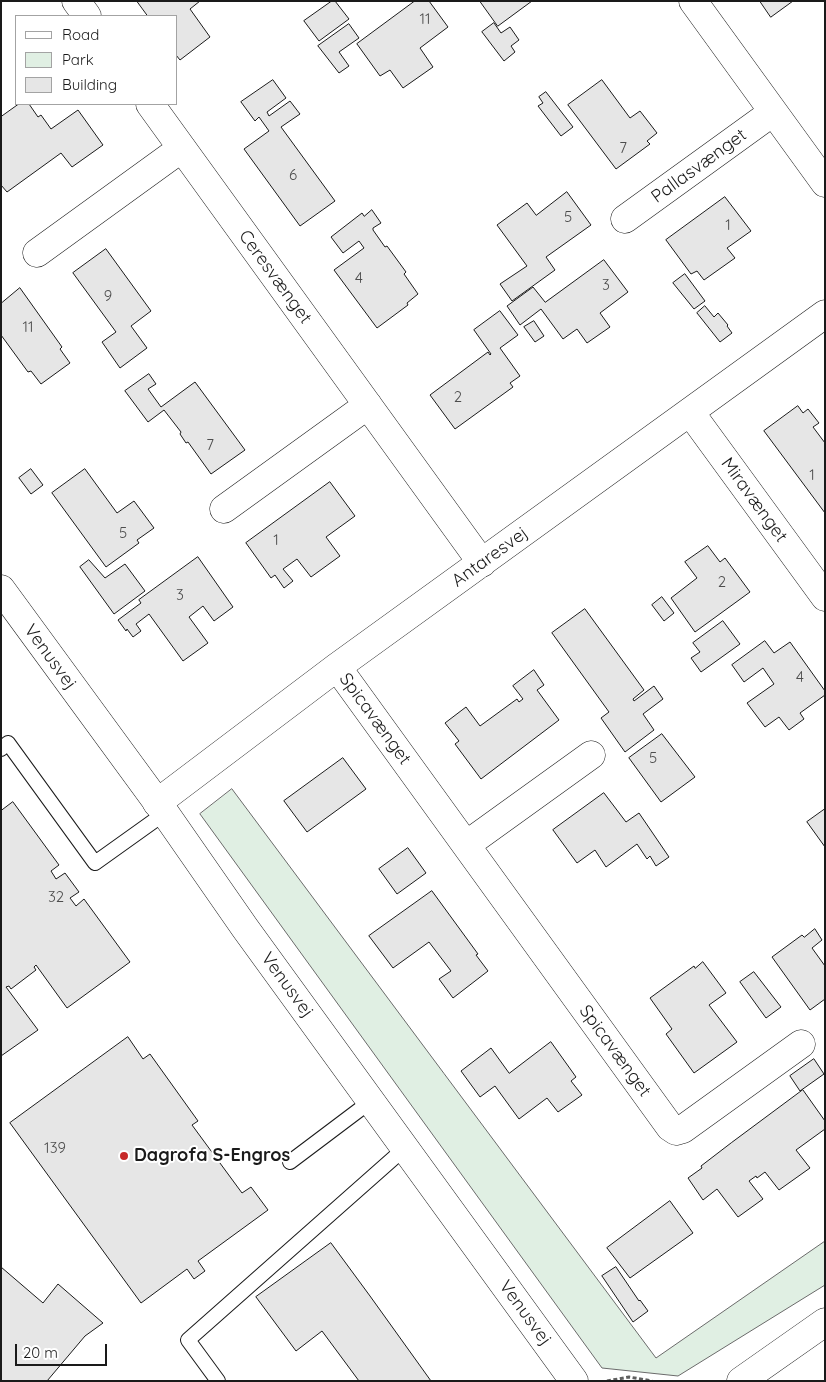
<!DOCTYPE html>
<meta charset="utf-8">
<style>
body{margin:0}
#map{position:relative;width:826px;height:1382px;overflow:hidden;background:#fff;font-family:Quicksand,sans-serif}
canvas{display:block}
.frame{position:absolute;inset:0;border:2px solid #1a1a1a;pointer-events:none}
.legend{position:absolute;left:15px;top:15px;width:162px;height:90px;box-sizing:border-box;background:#fff;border:1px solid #a3a3a3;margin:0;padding:6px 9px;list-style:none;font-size:15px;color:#1a1a1a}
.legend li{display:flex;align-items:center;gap:10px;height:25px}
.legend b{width:25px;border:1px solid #a3a3a3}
.scale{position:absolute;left:15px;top:1344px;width:92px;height:22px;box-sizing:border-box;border:2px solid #1a1a1a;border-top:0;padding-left:6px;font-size:15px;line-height:18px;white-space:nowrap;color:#1a1a1a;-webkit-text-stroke:4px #fff;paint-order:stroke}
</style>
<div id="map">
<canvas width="826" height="1382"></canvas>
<div class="frame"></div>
<ul class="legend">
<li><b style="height:6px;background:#fff"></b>Road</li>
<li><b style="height:14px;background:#e0efe3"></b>Park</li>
<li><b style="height:14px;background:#e6e6e6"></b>Building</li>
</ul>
<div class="scale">20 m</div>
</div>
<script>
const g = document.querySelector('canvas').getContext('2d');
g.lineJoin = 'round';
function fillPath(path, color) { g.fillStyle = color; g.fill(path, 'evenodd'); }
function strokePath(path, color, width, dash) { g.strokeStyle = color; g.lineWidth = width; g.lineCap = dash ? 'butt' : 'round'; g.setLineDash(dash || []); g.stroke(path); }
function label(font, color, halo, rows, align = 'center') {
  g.font = font + ' Quicksand,sans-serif'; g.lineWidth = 4; g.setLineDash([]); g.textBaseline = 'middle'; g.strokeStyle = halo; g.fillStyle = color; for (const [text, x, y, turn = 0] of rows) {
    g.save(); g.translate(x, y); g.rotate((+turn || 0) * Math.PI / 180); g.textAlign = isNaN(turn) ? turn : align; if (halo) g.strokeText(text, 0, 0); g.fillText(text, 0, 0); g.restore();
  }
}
const green = new Path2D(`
 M232,789L656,1358L825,1241V1285L678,1376L602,1368L200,814Z`);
const building = new Path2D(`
 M137,1H200L190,9L210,37L180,60L176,55V16H148Z
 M332,1H335L349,19L319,41L304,21Z
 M415,1H429L448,27L420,48L433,67L403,88L390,70L380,76L357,44Z
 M480,1H532L498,26Z
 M760,1H793L771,17Z
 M494,23L501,33L510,27L519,40L511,46L515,52L504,61L482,32Z
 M349,24L359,38L339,52L349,66L339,73L318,46Z
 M273,80L286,98L267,112L269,116L290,101L300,114L281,127L335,201L300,226L244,149L269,131L259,117L255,121L241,102Z
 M602,80L630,118L640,111L657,133L647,141L650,144L616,169L568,105Z
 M546,92L573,127L561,136L538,106L543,103L539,97Z
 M19,104H29L38,117L41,115L51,129L78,110L103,145L72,167L61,153L7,192L1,185V117Z
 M567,192L591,225L546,257L555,270L512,301L500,284L527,266L497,225L527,203L536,215Z
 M725,197L751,231L727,248L735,258L704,280L697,271L691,274L666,240Z
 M372,210L381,223L373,228V230L385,247L387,246L406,272L404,274L418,294L407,303L408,305L377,328L334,270L364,248L359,241L343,253L331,237L362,213L364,216Z
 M106,249L151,311L131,326L147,348L120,368L102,342L116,332L73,273Z
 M604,260L628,292L600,313L610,327L587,343L577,329L563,339L541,309L520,325L507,306L533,287L545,302Z
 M685,274L705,301L694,309L673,283Z
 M20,288L62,347L60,349L70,363L41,384L31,371L28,372L1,335V301L2,302Z
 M705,306L714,317L718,313L728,325L727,326L732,333L720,342L697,313Z
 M500,311L518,335L500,348L520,376L510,383L513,387L455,429L430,395L488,352L490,355L491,354L474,330Z
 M534,321L544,336L535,342L524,327Z
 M149,374L156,384L148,389L161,407L195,382L245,450L211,474L188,442L186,443L180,434L181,432L164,410L148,422L125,391Z
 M798,406L803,413L808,409L819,423L813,427L825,443V513L764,431Z
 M31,469L43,485L31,494L19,478Z
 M85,469L117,513L134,501L154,528L137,540L139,543L106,567L52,493Z
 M330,482L355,516L326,537L340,556L311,577L297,559L283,569L293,581L284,588L275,575L271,578L246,543Z
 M708,546L720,562L725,558L750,592L695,632L671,598L697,578L685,562Z
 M198,557L233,607L214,621L203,606L189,617L208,643L183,661L149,614L136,624L141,631L133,637L127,629L126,631L118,620L141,603L139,600Z
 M89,560L105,578L125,564L145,591L114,614L80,567Z
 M662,597L674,613L664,621L652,605Z
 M585,609L644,690L633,699L634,701L654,686L663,699L643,714L654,730L625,752L601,718L609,712L552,633Z
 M723,621L740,644L701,672L691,658L700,652L693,643Z
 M765,641L774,653L790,642L825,691V695L800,713L804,719L789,730L779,717L765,727L747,703L774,684L763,668L744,682L732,665Z
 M534,670L544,685L537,690L559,720L481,779L455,744L459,741L445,723L466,707L480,726L517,699L519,702L523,699L513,686Z
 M662,734L695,777L661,802L629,758Z
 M343,758L366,789L307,832L284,801Z
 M604,793L626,822L639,813L669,857L656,866L650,856L647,859L637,844L606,867L595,850L577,863L553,830Z
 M13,802L59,865L51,871L56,879L65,873L79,892L70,898L76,906L84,899L130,962L67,1008L36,965L34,967L36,970L11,989L9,986L6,987L38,1030L1,1056V811Z
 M825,809V847L807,822Z
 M408,848L426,873L397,894L379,869Z
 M432,891L478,954L476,955L488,971L453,998L439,979L451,971L429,942L393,968L369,936Z
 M815,929L822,940L812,948L825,966V999L810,1010L772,957L802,935L804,937Z
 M703,962L726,993L709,1005L737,1042L694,1073L666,1034L672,1029L650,998L694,966L695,968Z
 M754,972L781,1007L766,1018L740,982Z
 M128,1037L143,1059L150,1054L198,1121L192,1125L242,1193L251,1187L268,1210L198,1261L205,1271L194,1279L187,1269L141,1303L10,1123Z
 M551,1042L576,1077L571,1081L582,1095L558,1112L547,1098L519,1119L495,1086L480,1097L461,1071L491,1048L509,1073Z
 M814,1059L824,1074L800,1091L790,1076Z
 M803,1090L825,1121V1129L796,1150L810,1168L779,1190L765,1172L757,1178L756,1176L749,1181L763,1199L738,1217L717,1189L703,1200L688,1178L702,1168L701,1166L731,1143Z
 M670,1201L693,1233L630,1278L607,1248Z
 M331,1243L370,1296L431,1381H359L322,1331L296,1351L256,1297Z
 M1,1267L43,1303L58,1284L103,1323L85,1336L47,1381H1Z
 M616,1267L639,1301L640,1300L648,1311L633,1322L602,1276Z`);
const path = new Path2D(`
 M607,1381L629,1377L652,1381`);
const service = new Path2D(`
 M1,749L8,743L95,863L165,813
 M290,1162L371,1101
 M218,1381L188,1340L405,1148`);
const minor = new Path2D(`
 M76,1L87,16
 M693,1L825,183
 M150,104L482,563
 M625,219L773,112
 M37,253L182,148
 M690,412L825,597
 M224,509L368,405
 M337,667L670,1127L676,1131L683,1129L801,1044
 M157,803L337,667L825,314
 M466,845L591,755`);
const tertiary = new Path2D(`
 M1,589L165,813L245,928L574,1381
 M741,1381L825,1322`);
const markers = [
 [124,1156,5,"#c62828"]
];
const numberNames = [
 ["11",425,19],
 ["7",623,148],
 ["6",293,175],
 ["5",568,217],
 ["1",728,225],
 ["4",359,278],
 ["3",606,285],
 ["9",108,296],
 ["11",28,327],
 ["2",458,397],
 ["7",210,445],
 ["1",812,475],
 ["5",123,533],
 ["1",276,540],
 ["2",722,582],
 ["3",180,595],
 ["4",800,677],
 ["5",653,758],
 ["32",56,897],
 ["139",55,1148]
];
const streetNames = [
 ["Pallasvænget",699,166,-36],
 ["Ceresvænget",275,277,54],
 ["Miravænget",754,500,54],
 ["Antaresvej",490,557,-36],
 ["Venusvej",50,657,54],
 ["Spicavænget",375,719,54],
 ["Venusvej",287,985,54],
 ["Spicavænget",615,1051,54],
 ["Venusvej",525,1313,54]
];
const poiNames = [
 ["Dagrofa S-Engros",134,1156]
];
fillPath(green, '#e0efe3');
strokePath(green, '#6a6a6a', 1);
fillPath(building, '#e6e6e6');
strokePath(building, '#1a1a1a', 1);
strokePath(service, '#1a1a1a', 16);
strokePath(minor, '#1a1a1a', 29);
strokePath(tertiary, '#1a1a1a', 29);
strokePath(path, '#5f5f5f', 3, [4, 2.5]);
strokePath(service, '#fff', 14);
strokePath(minor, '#fff', 28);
strokePath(tertiary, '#fff', 28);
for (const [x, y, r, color] of markers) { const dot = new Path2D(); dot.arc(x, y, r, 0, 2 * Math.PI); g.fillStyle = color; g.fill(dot); strokePath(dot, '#fff', 2); }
label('15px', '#4d4d4d', null, numberNames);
label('18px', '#1a1a1a', '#fff', streetNames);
label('bold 18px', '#1a1a1a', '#fff', poiNames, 'left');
</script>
